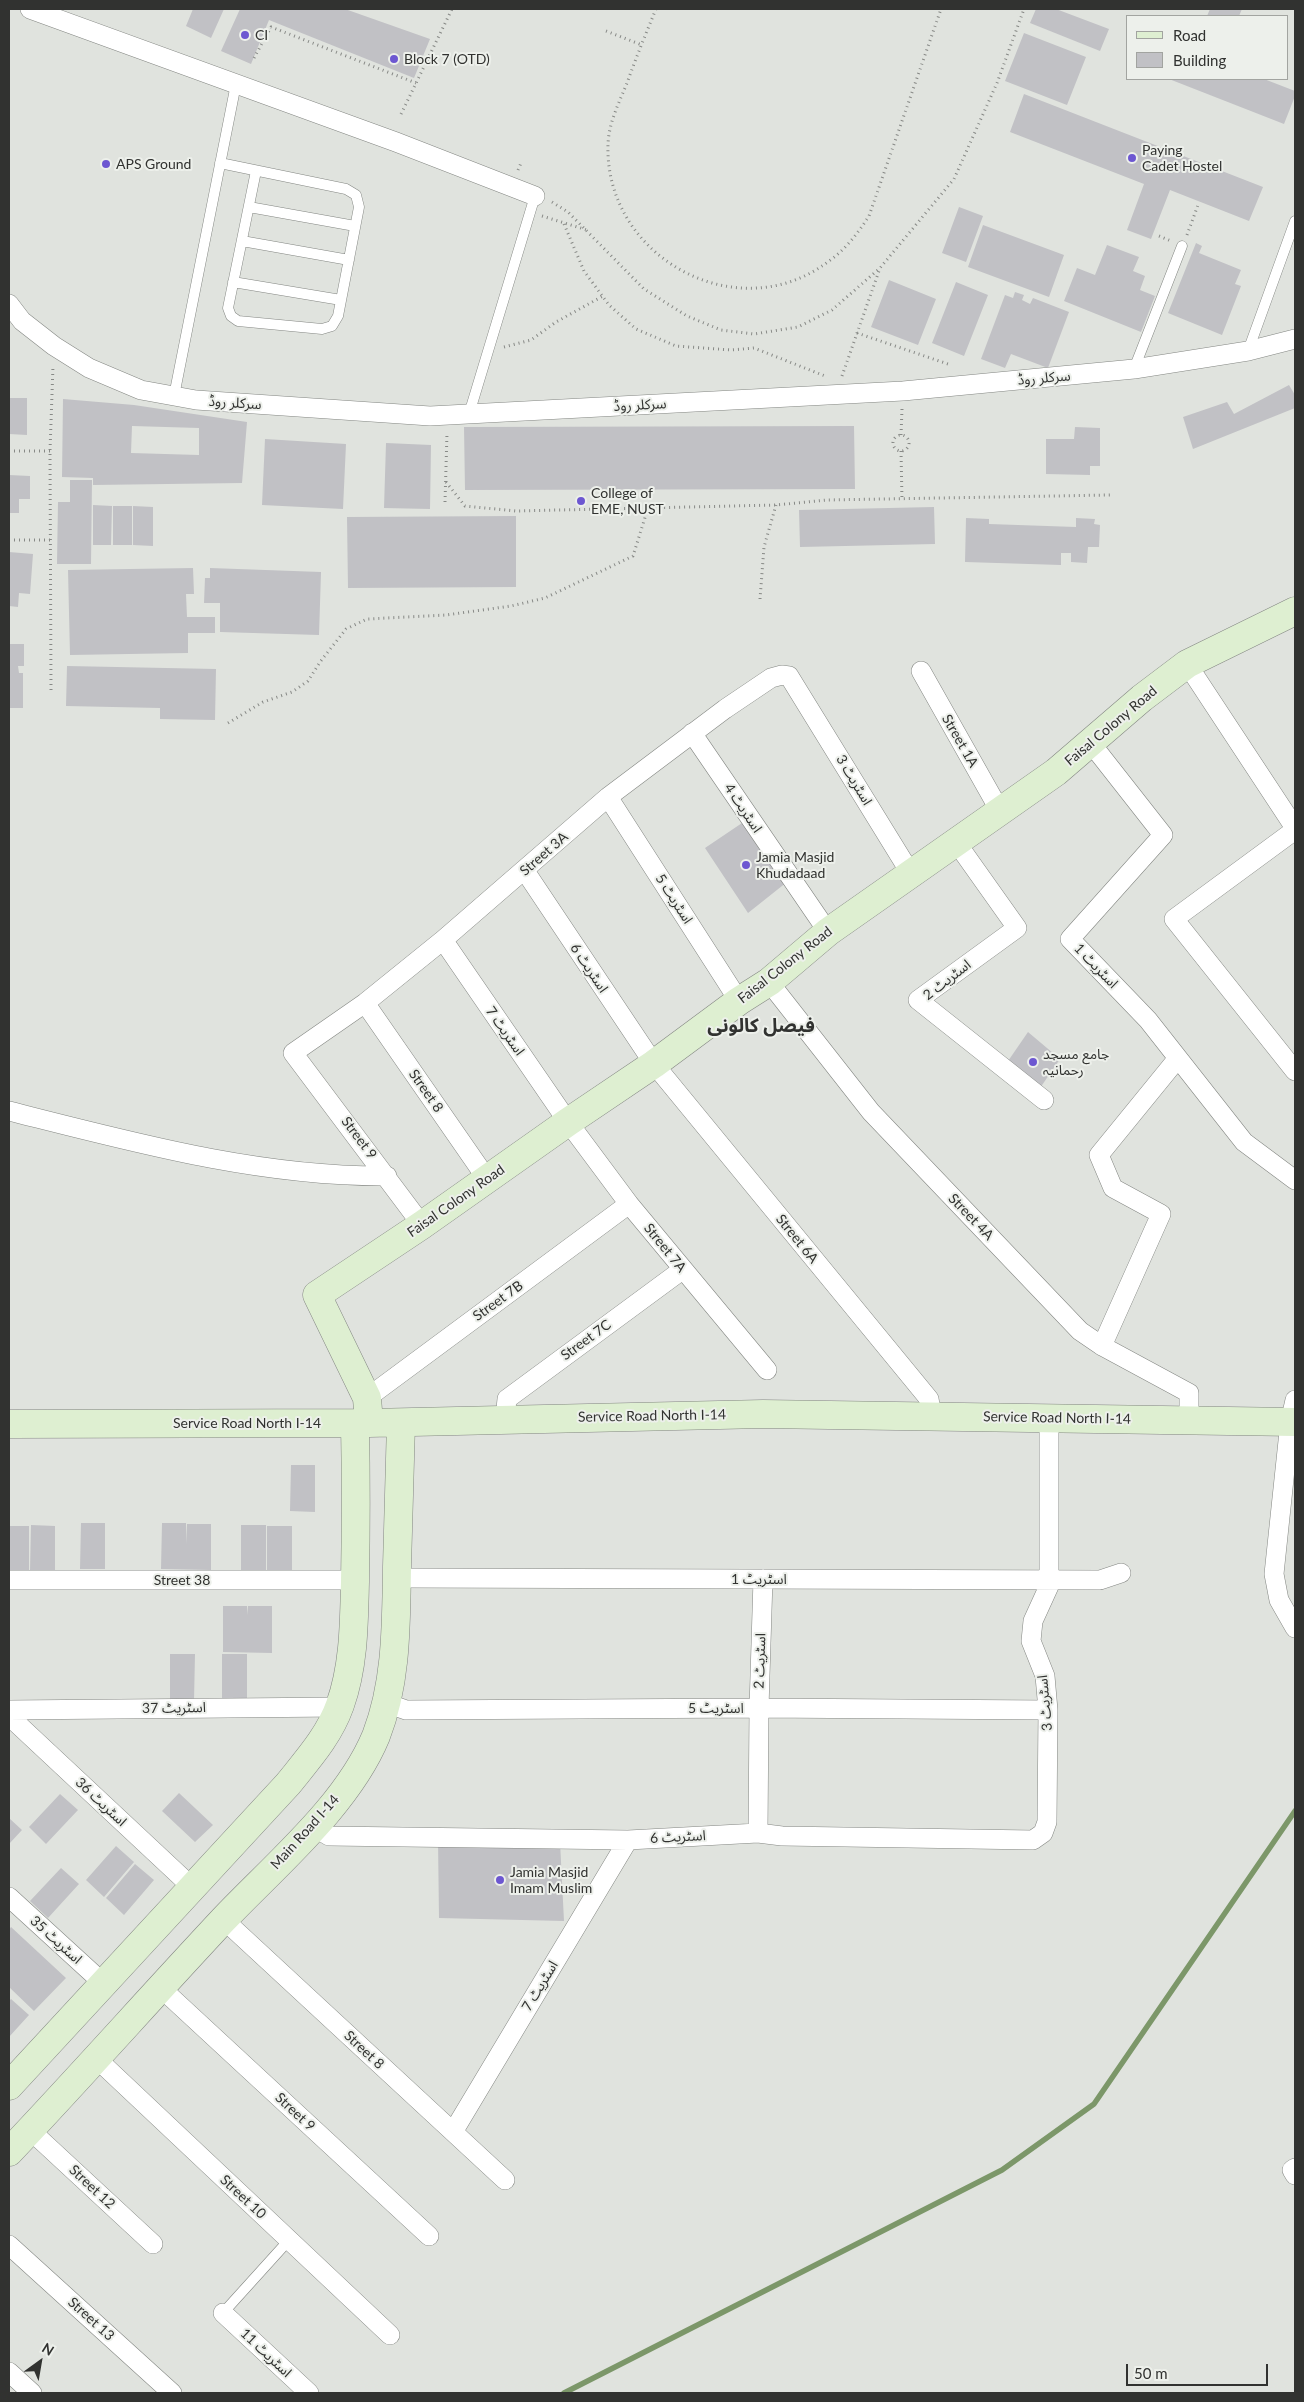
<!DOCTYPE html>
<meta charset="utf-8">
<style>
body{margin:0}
#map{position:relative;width:1304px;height:2402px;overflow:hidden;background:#e0e3de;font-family:Lato,sans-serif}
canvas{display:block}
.frame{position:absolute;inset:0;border:10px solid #313230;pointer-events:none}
.legend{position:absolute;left:1126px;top:15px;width:162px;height:65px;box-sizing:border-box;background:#edf0eb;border:1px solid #a2a4a0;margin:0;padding:6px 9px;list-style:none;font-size:15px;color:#313230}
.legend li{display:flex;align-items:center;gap:10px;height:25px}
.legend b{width:25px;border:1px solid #a2a4a0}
.north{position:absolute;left:15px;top:2337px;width:50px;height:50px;-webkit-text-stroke:4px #edf0eb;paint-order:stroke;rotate:32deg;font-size:14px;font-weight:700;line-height:20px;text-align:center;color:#313230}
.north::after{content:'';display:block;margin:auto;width:18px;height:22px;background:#313230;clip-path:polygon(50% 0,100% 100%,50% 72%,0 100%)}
.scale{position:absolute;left:1126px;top:2364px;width:142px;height:22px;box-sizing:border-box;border:2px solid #313230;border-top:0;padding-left:6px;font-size:15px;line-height:18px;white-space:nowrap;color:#313230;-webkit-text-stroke:4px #edf0eb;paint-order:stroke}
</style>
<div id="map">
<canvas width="1304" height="2402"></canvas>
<div class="frame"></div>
<ul class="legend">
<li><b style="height:6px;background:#deefd1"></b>Road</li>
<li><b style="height:14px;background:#c1c1c5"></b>Building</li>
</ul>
<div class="north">N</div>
<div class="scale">50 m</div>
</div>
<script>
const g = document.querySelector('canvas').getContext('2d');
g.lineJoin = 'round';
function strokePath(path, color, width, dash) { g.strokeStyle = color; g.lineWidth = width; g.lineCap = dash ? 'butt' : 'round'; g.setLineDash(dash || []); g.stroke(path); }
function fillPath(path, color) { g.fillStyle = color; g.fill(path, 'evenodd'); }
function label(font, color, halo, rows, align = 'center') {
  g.font = font + ' Lato,"Noto Sans Arabic",sans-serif'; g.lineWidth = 4; g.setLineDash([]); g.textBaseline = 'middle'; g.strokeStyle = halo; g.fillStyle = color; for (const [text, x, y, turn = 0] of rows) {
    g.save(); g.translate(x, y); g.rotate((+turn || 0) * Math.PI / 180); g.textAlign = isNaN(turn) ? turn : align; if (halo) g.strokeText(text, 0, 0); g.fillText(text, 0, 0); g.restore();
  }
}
const stream = new Path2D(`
 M564,2393L1002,2170L1094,2104L1295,1811`);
const building = new Path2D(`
 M193,9H224L211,38L186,26Z
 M240,9H345L430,39L414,78L269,20L251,64L221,51Z
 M1036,9H1056L1109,29L1100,51L1030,23Z
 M1210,9H1242L1239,16H1207Z
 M1024,33L1086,57L1067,105L1005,81Z
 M1169,79H1264L1295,91V96L1284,124Z
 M1024,94L1263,187L1249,221L1170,190L1151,239L1127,230L1144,184L1010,132Z
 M959,207L983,216L966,262L942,253Z
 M983,225L1064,255L1049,297L968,267Z
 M1196,243L1202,246L1199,253L1241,270L1235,284L1241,286L1222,335L1168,313Z
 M1107,245L1139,257L1133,271L1145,276L1140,290L1155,296L1141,332L1064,301L1077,268L1095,275Z
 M889,280L936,299L918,345L871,327Z
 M956,282L988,295L964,356L932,343Z
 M1015,292L1024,295L1022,300L1030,304L1033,298L1069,312L1048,368L1011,354L1005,368L981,359L1005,295L1013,298Z
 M1289,385L1295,395V408L1193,449L1183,417L1227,402L1234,414Z
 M9,398H27V435L9,434Z
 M63,399L134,405L247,422L242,483L93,485V478L62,477ZM132,426L199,428V455L131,453Z
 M854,426L855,489L465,490L464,427Z
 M1075,427L1100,428V466H1090V475L1046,474V439H1074Z
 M265,439L346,444L343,509L262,505Z
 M386,443L431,445L430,509L384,508Z
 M9,475L30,476V499H19V513H9Z
 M70,480H92L91,564H57L58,502H70Z
 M93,505L112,506L111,545H93Z
 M113,506H132V545H113Z
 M133,506L153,507V546L133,545Z
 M934,507L935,544L800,547L799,510Z
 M516,516V587L348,588L347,517Z
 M966,518L989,519V524L1076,527V518L1095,519L1094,524L1100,525L1099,547H1088L1087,563L1071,562V553H1061V565L965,562Z
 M9,552L33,554L30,594L19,593L18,607L9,606Z
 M193,568L194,594H186L187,617H215V633H188V653L70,655L68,570Z
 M210,568L321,572L319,635L220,632V603H204L205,578H210Z
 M9,644H24V666H18L19,673H23V708H9Z
 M67,666L216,669L215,720L160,719V708L66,706Z
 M745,821L787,882L748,913L705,848Z
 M1028,1032L1060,1059L1038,1091L1006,1064Z
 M291,1465H315V1512L290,1511Z
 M81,1523H105V1569H80Z
 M162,1523H186V1544L187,1524H211V1570L161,1569Z
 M31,1525L55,1526V1572L30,1571Z
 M241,1525H266V1572L241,1570Z
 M9,1526H29V1572H9Z
 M267,1526H292V1572L267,1571Z
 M223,1606H247L248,1615V1606H272V1653L223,1652Z
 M170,1654H195L194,1701L170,1700Z
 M222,1654H247V1701L222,1700Z
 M179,1793L213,1825L195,1842L162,1811Z
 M60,1794L78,1810L46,1844L29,1827Z
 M9,1818L22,1830L9,1844Z
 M438,1840L560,1842L564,1921L439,1918Z
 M116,1846L134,1862L104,1897L86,1880Z
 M135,1864L154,1880L124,1915L106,1898Z
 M61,1868L79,1884L48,1918L30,1901Z
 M11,1927L66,1978L34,2011L9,1987V1930Z
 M11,1999L29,2015L9,2037V2001Z`);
const path = new Path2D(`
 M656,9C646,33 636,58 627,83C619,103 609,122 608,144C604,257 738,331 829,261C846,249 858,233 869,216L941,9
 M606,31L642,45
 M254,58L271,27L416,83
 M401,114L452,9
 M518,170L521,163
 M552,202L568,212L644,289L687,316L721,330L754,334L798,327L832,310L880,268L954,179L997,83L1024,9
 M542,216L587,230
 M564,224L584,271L609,305L636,329L676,346L731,350L754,348L825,376
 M1187,235L1198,205
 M1159,236L1171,241
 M857,333L948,364
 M504,347L531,340L556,322L603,296
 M842,376L880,268
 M893 443a8 8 0 1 1 16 0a8 8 0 1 1-16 0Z
 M901,435L902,409
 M9,451H50
 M901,451L902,500
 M446,482L465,506L516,511L776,505L827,500L1110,495
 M445,502L447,433
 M9,540H51
 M760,599L764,547L776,505
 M51,690L50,451L53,366
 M228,723L263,702L292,692L308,681L320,662L346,629L367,619L446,615L511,606L545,598L633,556L648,508`);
const service = new Path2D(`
 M220,163L346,189L356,195L359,207L338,316L332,326L322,329L238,321L231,316L228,308L256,171
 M249,207L355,226
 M242,241L349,260
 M233,282L341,300
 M1248,351L1295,221
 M1134,369L1182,246
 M174,396L236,84
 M469,414L535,196
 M223,2313L289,2240`);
const minor = new Path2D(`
 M30,9L396,142L535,196
 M9,304L22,321L54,346L89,368L141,390L196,400L430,416L903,391L1134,369L1248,351L1295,339
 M1187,664L1295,828
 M921,671L1000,811
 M692,733L828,932
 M1090,742L1163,835L1070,939L1148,1020L1244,1142L1295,1180
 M608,797L739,1001
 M1295,830L1174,919L1295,1071
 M956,842L1017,928L918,1000L1044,1100
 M525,871L654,1064L929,1399L932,1416
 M443,940L568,1122L629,1204L767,1370
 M769,982L871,1112L1080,1331L1102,1346L1189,1393V1420
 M365,1003L487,1179
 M9,1111C132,1142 259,1177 387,1176
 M422,1225L293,1053L365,1003L443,940L608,797L725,709L771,678L782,675L789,676L911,874
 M1102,1346L1161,1214L1113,1188L1099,1155L1178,1058
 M367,1398L629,1204
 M1295,1400L1290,1422L1274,1574L1279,1600L1295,1628
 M505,1419L507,1399L682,1270
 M397,1578L1100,1580L1121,1573
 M9,1580H355
 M386,1703L406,1710L759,1708L1048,1710
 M9,1710L340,1707
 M9,1716L193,1888
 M314,1827L329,1836L628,1840L758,1833L782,1836L1033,1840L1043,1833L1047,1822L1048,1710L1045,1676L1031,1641L1033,1621L1049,1586V1418
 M758,1833L759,1708L763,1579
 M9,1897L103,1983
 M223,1919L505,2180
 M161,1988L429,2236
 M96,2058L390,2335
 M30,2130L153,2244
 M453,2132L628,1840
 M1295,2168L1292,2170L1295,2175
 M9,2245L172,2393
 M223,2313L309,2393
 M9,2372L32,2393`);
const secondary = new Path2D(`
 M369,1423L367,1398L317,1295L422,1225L568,1122L654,1064L739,1001L769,982L828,932L1056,772L1142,698L1187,664L1295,611
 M9,1424L369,1423L763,1414L1295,1422
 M9,2086L288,1784C308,1759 329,1736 340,1705C354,1666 354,1623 355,1582C356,1529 356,1476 355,1423
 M9,2152C81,2076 151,1997 223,1920C274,1866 347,1806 376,1736C397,1682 396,1624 397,1567C398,1519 400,1471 401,1423`);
const markers = [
 [245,35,5,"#6d57d1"],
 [394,59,5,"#6d57d1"],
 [1132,158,5,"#6d57d1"],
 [106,164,5,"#6d57d1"],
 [581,501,5,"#6d57d1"],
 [746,865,5,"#6d57d1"],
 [1033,1062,5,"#6d57d1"],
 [500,1880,5,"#6d57d1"]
];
const poiNames = [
 ["CI",255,35],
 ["Block 7 (OTD)",404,59],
 ["Paying",1142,150],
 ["Cadet Hostel",1142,166],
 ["APS Ground",116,164],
 ["College of",591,493],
 ["EME, NUST",591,509],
 ["Jamia Masjid",756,857],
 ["Khudadaad",756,873],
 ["جامع مسجد",1043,1054],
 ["رحمانیہ",1043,1070],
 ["Jamia Masjid",510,1872],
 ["Imam Muslim",510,1888]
];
const streetNames = [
 ["سرکلر روڈ",1044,378,-5],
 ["سرکلر روڈ",235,403,4],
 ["سرکلر روڈ",640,405,-3],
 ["Faisal Colony Road",1111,726,-40],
 ["Street 1A",960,741,60],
 ["اسٹریٹ 3",854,780,59],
 ["اسٹریٹ 4",743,808,56],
 ["Street 3A",544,854,-41],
 ["اسٹریٹ 5",674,899,57],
 ["Faisal Colony Road",785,965,-38],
 ["اسٹریٹ 1",1096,966,46],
 ["اسٹریٹ 6",589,968,56],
 ["اسٹریٹ 2",947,980,-38],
 ["اسٹریٹ 7",505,1031,55],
 ["Street 8",426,1091,55],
 ["Street 9",359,1138,53],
 ["Faisal Colony Road",456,1201,-35],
 ["Street 4A",971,1217,46],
 ["Street 6A",797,1239,51],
 ["Street 7A",665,1248,51],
 ["Street 7B",498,1301,-36],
 ["Street 7C",586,1340,-36],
 ["Service Road North I-14",652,1416,-1],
 ["Service Road North I-14",1057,1418,1],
 ["Service Road North I-14",247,1423],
 ["اسٹریٹ 1",759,1579],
 ["Street 38",182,1580],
 ["اسٹریٹ 2",760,1661,-88],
 ["اسٹریٹ 3",1045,1703,-95],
 ["اسٹریٹ 37",174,1708,-1],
 ["اسٹریٹ 5",716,1708],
 ["اسٹریٹ 36",101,1802,43],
 ["Main Road I-14",305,1832,-48],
 ["اسٹریٹ 6",678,1837,-3],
 ["اسٹریٹ 35",56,1940,42],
 ["اسٹریٹ 7",540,1986,-59],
 ["Street 8",364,2050,43],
 ["Street 9",295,2112,43],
 ["Street 12",92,2187,43],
 ["Street 10",243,2197,43],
 ["Street 13",91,2319,42],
 ["اسٹریٹ 11",266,2353,43]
];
const districtNames = [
 ["فیصل کالونی",761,1026]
];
strokePath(stream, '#7c9769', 5.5);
fillPath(building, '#c1c1c5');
strokePath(service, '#838682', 11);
strokePath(minor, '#838682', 20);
strokePath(secondary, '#838682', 29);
strokePath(path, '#878986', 3, [1, 4]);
strokePath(service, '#fff', 10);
strokePath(minor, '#fff', 19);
strokePath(secondary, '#deefd1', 28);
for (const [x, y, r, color] of markers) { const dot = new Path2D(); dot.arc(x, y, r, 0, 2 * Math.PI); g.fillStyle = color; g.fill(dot); strokePath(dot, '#edf0eb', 2); }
label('14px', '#313230', '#edf0eb', poiNames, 'left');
label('14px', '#313230', '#edf0eb', streetNames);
label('bold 19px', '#313230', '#edf0eb', districtNames);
</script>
